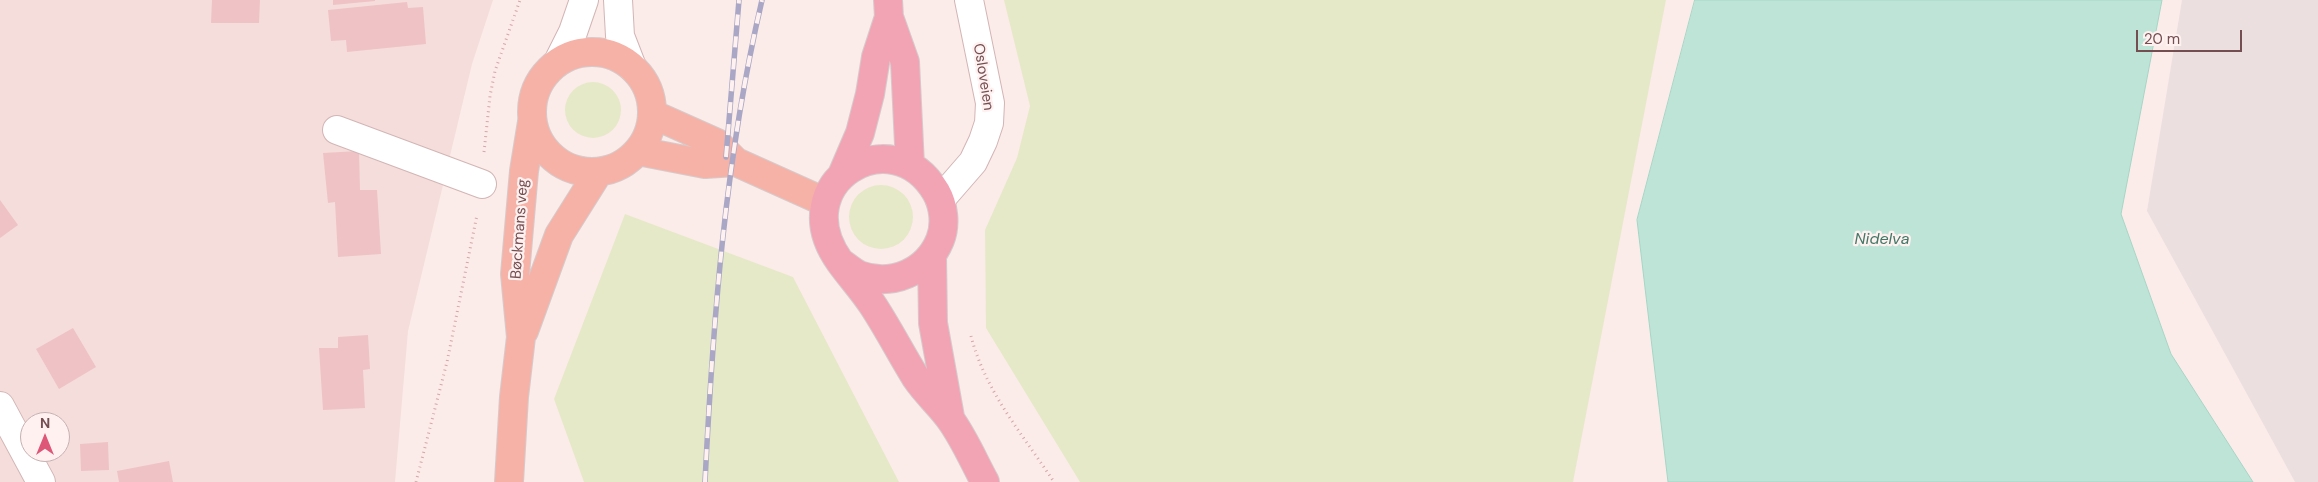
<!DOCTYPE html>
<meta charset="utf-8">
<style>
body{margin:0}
#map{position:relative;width:2318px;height:482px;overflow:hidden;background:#fbece9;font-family:"DM Sans",sans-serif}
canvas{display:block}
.north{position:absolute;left:20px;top:412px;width:50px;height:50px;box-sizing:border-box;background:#fef1f0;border:1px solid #c7b0b1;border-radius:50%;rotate:0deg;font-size:14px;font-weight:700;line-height:20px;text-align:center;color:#754e52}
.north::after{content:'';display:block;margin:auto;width:18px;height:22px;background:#de5678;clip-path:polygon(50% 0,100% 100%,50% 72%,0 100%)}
.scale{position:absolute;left:2136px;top:30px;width:106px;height:22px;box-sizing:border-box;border:2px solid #754e52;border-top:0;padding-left:6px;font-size:15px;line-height:18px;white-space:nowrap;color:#754e52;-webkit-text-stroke:4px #fef1f0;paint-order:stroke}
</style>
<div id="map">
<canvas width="2318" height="482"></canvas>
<div class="north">N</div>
<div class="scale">20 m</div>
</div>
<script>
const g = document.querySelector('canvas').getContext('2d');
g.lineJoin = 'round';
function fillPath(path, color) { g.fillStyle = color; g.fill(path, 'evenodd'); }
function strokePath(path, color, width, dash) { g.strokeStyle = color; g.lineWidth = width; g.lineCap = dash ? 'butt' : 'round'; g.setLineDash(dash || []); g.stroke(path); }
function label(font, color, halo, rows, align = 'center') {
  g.font = font + ' "DM Sans",sans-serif'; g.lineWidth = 4.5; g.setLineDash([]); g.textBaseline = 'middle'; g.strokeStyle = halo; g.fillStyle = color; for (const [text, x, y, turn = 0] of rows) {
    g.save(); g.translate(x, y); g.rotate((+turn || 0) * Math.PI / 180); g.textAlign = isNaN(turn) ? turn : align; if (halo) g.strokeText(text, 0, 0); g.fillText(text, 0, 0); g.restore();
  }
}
const residential = new Path2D(`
 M0,0H493L472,64L408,331L395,482H0ZM30,422H60V452H30Z`);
const industrial = new Path2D(`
 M2182,0H2318V482H2295L2147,211Z`);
const green = new Path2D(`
 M1004,0H1666L1573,482H1080L986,328L985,230L1017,158L1030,106Z
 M565 110a28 28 0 1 1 56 0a28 28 0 1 1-56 0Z
 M849 217a32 32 0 1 1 64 0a32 32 0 1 1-64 0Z
 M625,214L793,277L899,482H584L554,399Z`);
const water = new Path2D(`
 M1695,0H2162L2121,214L2171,354L2253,482H1668L1637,220Z`);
const building = new Path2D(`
 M212,0H260L259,23H211Z
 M333,0H375V1L333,5Z
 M407,2L408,8L423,7L426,44L347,52L346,40L331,41L328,10Z
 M359,151L360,190H377L381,254L338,257L335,202L328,203L323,153Z
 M0,200L18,225L0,238Z
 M73,328L96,367L59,389L36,349Z
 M368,335L370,369L363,370L365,408L323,410L319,348H338V337Z
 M108,442L109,470L81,471L80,444Z
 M169,461L173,482H119L117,471Z`);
const path = new Path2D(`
 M484,152L490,96L495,71L520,0
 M971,336C985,391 1023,435 1054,482
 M416,482L447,362L477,215`);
const minor = new Path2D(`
 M618,0L620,36L632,67
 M558,62L573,32L584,0
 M337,130L482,184
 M940,200L973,162L983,141L989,123L990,103L969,0
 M0,406L41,482`);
const major = new Path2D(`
 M532 112a60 60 0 1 1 120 0a60 60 0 1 1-120 0Z
 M652,114L717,143L736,162L825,202
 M638,151L705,164L736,162
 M524,331L559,235L598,173
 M509,482L514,397L521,337L515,274L524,171L532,122`);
const highway = new Path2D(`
 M889,17L905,62L910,165
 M842,175L860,133L870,94L876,57L889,17L888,0
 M932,255L933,323L950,417
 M840,262C846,266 853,272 859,275C892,287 927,272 940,240C946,225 944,206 936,192C892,117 783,183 840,262C850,276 862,289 872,304C888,328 901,354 916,378C926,393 940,405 950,419C964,438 974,462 985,482`);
const rail = new Path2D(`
 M726,157L739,0
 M705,482C713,320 725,158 762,0`);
const streetNames = [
 ["Osloveien",983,77,81],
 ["Bøckmans veg",520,229,-86]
];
const waterNames = [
 ["Nidelva",1882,240]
];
fillPath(residential, '#f5dddb');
fillPath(industrial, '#ebdfdf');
fillPath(green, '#e5e9c8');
fillPath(water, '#bee4d8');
strokePath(water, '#a5d6c6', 1);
fillPath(building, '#efc2c6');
strokePath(minor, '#d2b5b5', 30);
strokePath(major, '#d6cacb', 30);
strokePath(highway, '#d6cacb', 30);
strokePath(path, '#d5a5a9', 3, [1, 4]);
strokePath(minor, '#fff', 28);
strokePath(major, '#f6b2a6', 28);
strokePath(highway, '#f2a4b4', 28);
strokePath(rail, '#a9a7c5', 5.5);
strokePath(rail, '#fef1f0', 4, [11]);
label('15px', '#754e52', '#fef1f0', streetNames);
label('italic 16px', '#427868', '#fef1f0', waterNames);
</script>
